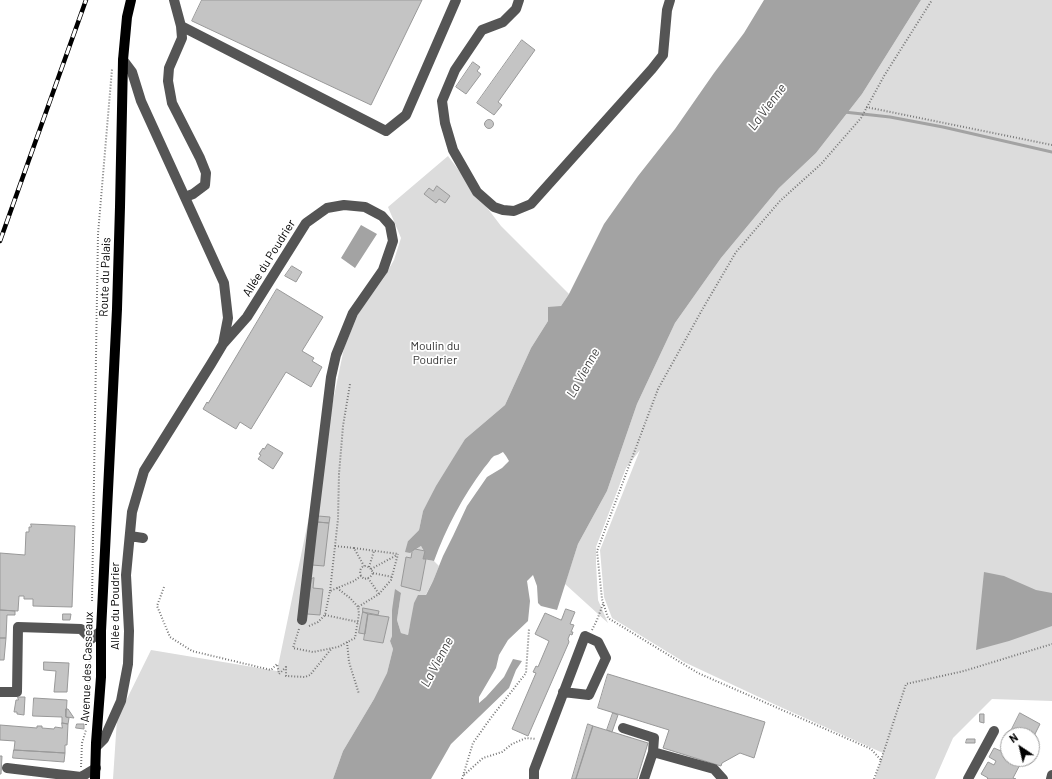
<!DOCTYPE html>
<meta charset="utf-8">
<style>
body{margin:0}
#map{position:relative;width:1052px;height:779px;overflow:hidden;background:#fff;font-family:Barlow,sans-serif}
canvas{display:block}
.north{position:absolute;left:1000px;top:727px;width:40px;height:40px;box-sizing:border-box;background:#fff;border:1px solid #999;border-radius:50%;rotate:325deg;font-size:11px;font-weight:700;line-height:16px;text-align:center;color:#000}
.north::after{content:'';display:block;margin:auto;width:14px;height:18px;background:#000;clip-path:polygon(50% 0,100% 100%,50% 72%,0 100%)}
</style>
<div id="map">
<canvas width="1052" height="779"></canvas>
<div class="north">N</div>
</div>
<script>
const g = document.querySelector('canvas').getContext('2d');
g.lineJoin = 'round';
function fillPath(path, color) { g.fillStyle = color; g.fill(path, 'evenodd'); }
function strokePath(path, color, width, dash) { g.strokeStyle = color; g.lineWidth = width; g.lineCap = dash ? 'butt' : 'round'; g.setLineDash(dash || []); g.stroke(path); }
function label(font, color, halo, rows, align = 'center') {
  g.font = font + ' Barlow,sans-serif'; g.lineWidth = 3.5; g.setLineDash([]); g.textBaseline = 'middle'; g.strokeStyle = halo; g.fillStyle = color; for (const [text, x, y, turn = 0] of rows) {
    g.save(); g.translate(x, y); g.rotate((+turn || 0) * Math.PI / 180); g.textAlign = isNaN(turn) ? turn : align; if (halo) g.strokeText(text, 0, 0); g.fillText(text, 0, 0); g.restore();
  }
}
const green = new Path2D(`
 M921,0H1052V701L992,699L953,738L935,779H875L883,753L776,705L684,662L612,618L604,597L600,550L640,450L626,468L596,547V563L598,600L608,623L565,584L578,544L607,491L637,404L675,323L721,258L779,188L816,153L862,94Z
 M448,156L501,226L569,294L561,306L548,321L531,348L505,405L465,439L423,511L419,530L408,541L412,552L421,546L425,551L423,559L434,561L439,566L433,581L410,625L408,635L401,633L397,620L401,593L392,610V636L390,641L393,649L387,673L374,699L343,751L333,779H113L117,719L151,650L277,671L344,348L359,312L383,279L394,260L401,238L388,207Z`);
const water = new Path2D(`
 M764,0H921L862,94L816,153L779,188L721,258L675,323L637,404L607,491L578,544L557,610L541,606L538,603L537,586L533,575L527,581L530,601L528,621L508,640L499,655L496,668L479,697V703L486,697L504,677L513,659L522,661L516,670L509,688L451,744L431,779H333L343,751L374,699L387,673L393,649L390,641L392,636V610L395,589L401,593L397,620L401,633L408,635L414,603L418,595H426L433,581L443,556L453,536L467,506L487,477L502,468L509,461L506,456L503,452C500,454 497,455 494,456C490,459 488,464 484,468C463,496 446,528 434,561L423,559L424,551L421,546L410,553L405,552L408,541L419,530L423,511L436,486L465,439L505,405L531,348L548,321V307L561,306L569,294L604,224L638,176L675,129L714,73L744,33Z
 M361,225L377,234L355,268L341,258Z
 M984,572L1004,576L1036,590L1052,593V626L1009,641L976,650Z`);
const stream = new Path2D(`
 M844,112L890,117L943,127L1052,152`);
const building = new Path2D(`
 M202,0H422L371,105L192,21Z
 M522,40L535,50L498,102L502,105L494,115L477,103Z
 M473,62L480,67L477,71L481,74L466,94L456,87Z
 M484.5 124a4.5 4.5 0 1 1 9 0a4.5 4.5 0 1 1-9 0Z
 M437,186L450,196L445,203L439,199L436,203L424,194L429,188L433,191Z
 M292,266L302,272L296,282L285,276Z
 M277,289L323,317L302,351L314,358L312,361L322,367L311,387L286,372L251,429L240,422L236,429L203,409L207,402L208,403Z
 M268,444L283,453L273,469L258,459L261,455L259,454L263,448L264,449Z
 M318,516L330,517L329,523L317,522Z
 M317,522L329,523L324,566L312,565Z
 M31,524L75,526L72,607L33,606V599H24V596H19L18,611L0,610V553L25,555L26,532H29V527H31Z
 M415,549L425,551L423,559H426L420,591L401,586L406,557L411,558L412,552Z
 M314,578L313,588L323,589L320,615L307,614L311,579Z
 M363,608L379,611L378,615L363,612Z
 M566,609L575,612L570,624L574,625L571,632H573L572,635L570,634L568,639L569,642L528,736L512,729L536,673L533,672L536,666L538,667L549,641L535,634L545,613L561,620Z
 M0,610L15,611V615H7L6,638H0Z
 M363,612L368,614L365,634L359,633Z
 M63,614H71L70,620H63Z
 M368,614L389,617L383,643L364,640Z
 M0,638H6L4,660H0Z
 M44,662L69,663L67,692H54L56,671L44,670Z
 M608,674L765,722L754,758L740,753L722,763L721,766L663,748L669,730L598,708Z
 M18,697H25L24,715L17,714V712H14L16,700H18Z
 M34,698L67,700L66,717L69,718L68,724L62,723V717L33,716Z
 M66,709H68L74,718L66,717Z
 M613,713L618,715L612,732L607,730Z
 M1020,713L1040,724L1032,740V735H1009Z
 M980,714H984V723L980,722Z
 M62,723L68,724L67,745H65V753L14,750L15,741L0,740V725L37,728V726H42V728L54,729L55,727L62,728Z
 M77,724H84V729L76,728Z
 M588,724L593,726L576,779H572Z
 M593,726L648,743L637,779H576Z
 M1008,737V759H1023L1013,778L1016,779H987L988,778L981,774L988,762L994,765L996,761L989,757L994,748L1001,751Z
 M967,739H975V743H966Z
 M14,750L65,753L64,762L13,758Z
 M0,756H2L1,774H0Z`);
const path = new Path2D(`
 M866,107L1052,145
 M335,546L354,548L364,566
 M354,548L398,554
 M369,567L374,551
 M371,569L397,555
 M373,573L392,577
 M368,578L379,594
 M164,587L157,606L170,637L192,651L271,670L277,664L279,674L286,667V676L305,677L310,675L332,648
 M337,588L350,598L358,607
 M330,591L338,519L339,474L343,426L350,384
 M92,601L98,234L112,69
 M325,615L358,622
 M309,626L318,622L325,615L330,591L354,581L361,576L364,579C369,578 371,577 373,573C369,562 357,565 361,576
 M299,629L293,648L313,652L338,647L355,638L359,614L358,607L379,594L391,580L398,554
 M592,630L597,620L603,604
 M347,642L349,662L359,694
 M86,725L90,652
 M881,760L906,684L964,671L1052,644
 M81,767L82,743L86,730
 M464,775L483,758L502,752L512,744L526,738L536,739
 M462,779L473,743L490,719L526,673L529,629
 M874,779L881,760L871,749L698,673L608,618L602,599L597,551L658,389L702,310L736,252L780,201L821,164L861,118L884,76L932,0`);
const minor = new Path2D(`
 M174,0L181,26L386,131L406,115L456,0
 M519,0L516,9L503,22L482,30L455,70L442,101L445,123L453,150L477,192L494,207L503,210L514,211L531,204L652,69L663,55L667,10L670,0
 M181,26L182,38L169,68L168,81L172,103L200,158L206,173L205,185L193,194L185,197
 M123,60L132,72L141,101L224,283L228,318L223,344
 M130,536L143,538
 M0,692H17L18,627L81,629L91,639L101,631
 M623,728L654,738L653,752L644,779
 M96,747L104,739L121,701L128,664L129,631L126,575L132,512L144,471L211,364L223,344L247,317L306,223L327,208L344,205L365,207L382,216L390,225L393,241L383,270L353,313L336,355L331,377L312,532L302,620
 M653,752L714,769L723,779
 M7,768L81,777L96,768
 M534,779V770L585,636L598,642L606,658L589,695L563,692
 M968,779L994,731
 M1051,779L1052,775`);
const major = new Path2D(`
 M95,779L96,743L101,677V631L117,309L120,207L123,60L127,17L131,0`);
const rail = new Path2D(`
 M0,241L86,0`);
const streetNames = [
 ["Allée du Poudrier",269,258,-58],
 ["Route du Palais",105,277,-88],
 ["Allée du Poudrier",115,606,-90],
 ["Avenue des Casseaux",87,667,-88]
];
const parkNames = [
 ["Moulin du",435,346],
 ["Poudrier",435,360]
];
const waterNames = [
 ["La Vienne",767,107,-53],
 ["La Vienne",583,373,-61],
 ["La Vienne",437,662,-62]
];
fillPath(green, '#dcdcdc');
fillPath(water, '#a3a3a3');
strokePath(stream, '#a3a3a3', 3);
fillPath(building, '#c4c4c4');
strokePath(building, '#999', 1);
strokePath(path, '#777', 2, [1, 2]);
strokePath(minor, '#555', 10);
strokePath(major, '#000', 10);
strokePath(rail, '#000', 4.5);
strokePath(rail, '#fff', 3, [9]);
label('12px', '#000', '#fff', streetNames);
label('12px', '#333', '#fff', parkNames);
label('italic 13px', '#444', '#fff', waterNames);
</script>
